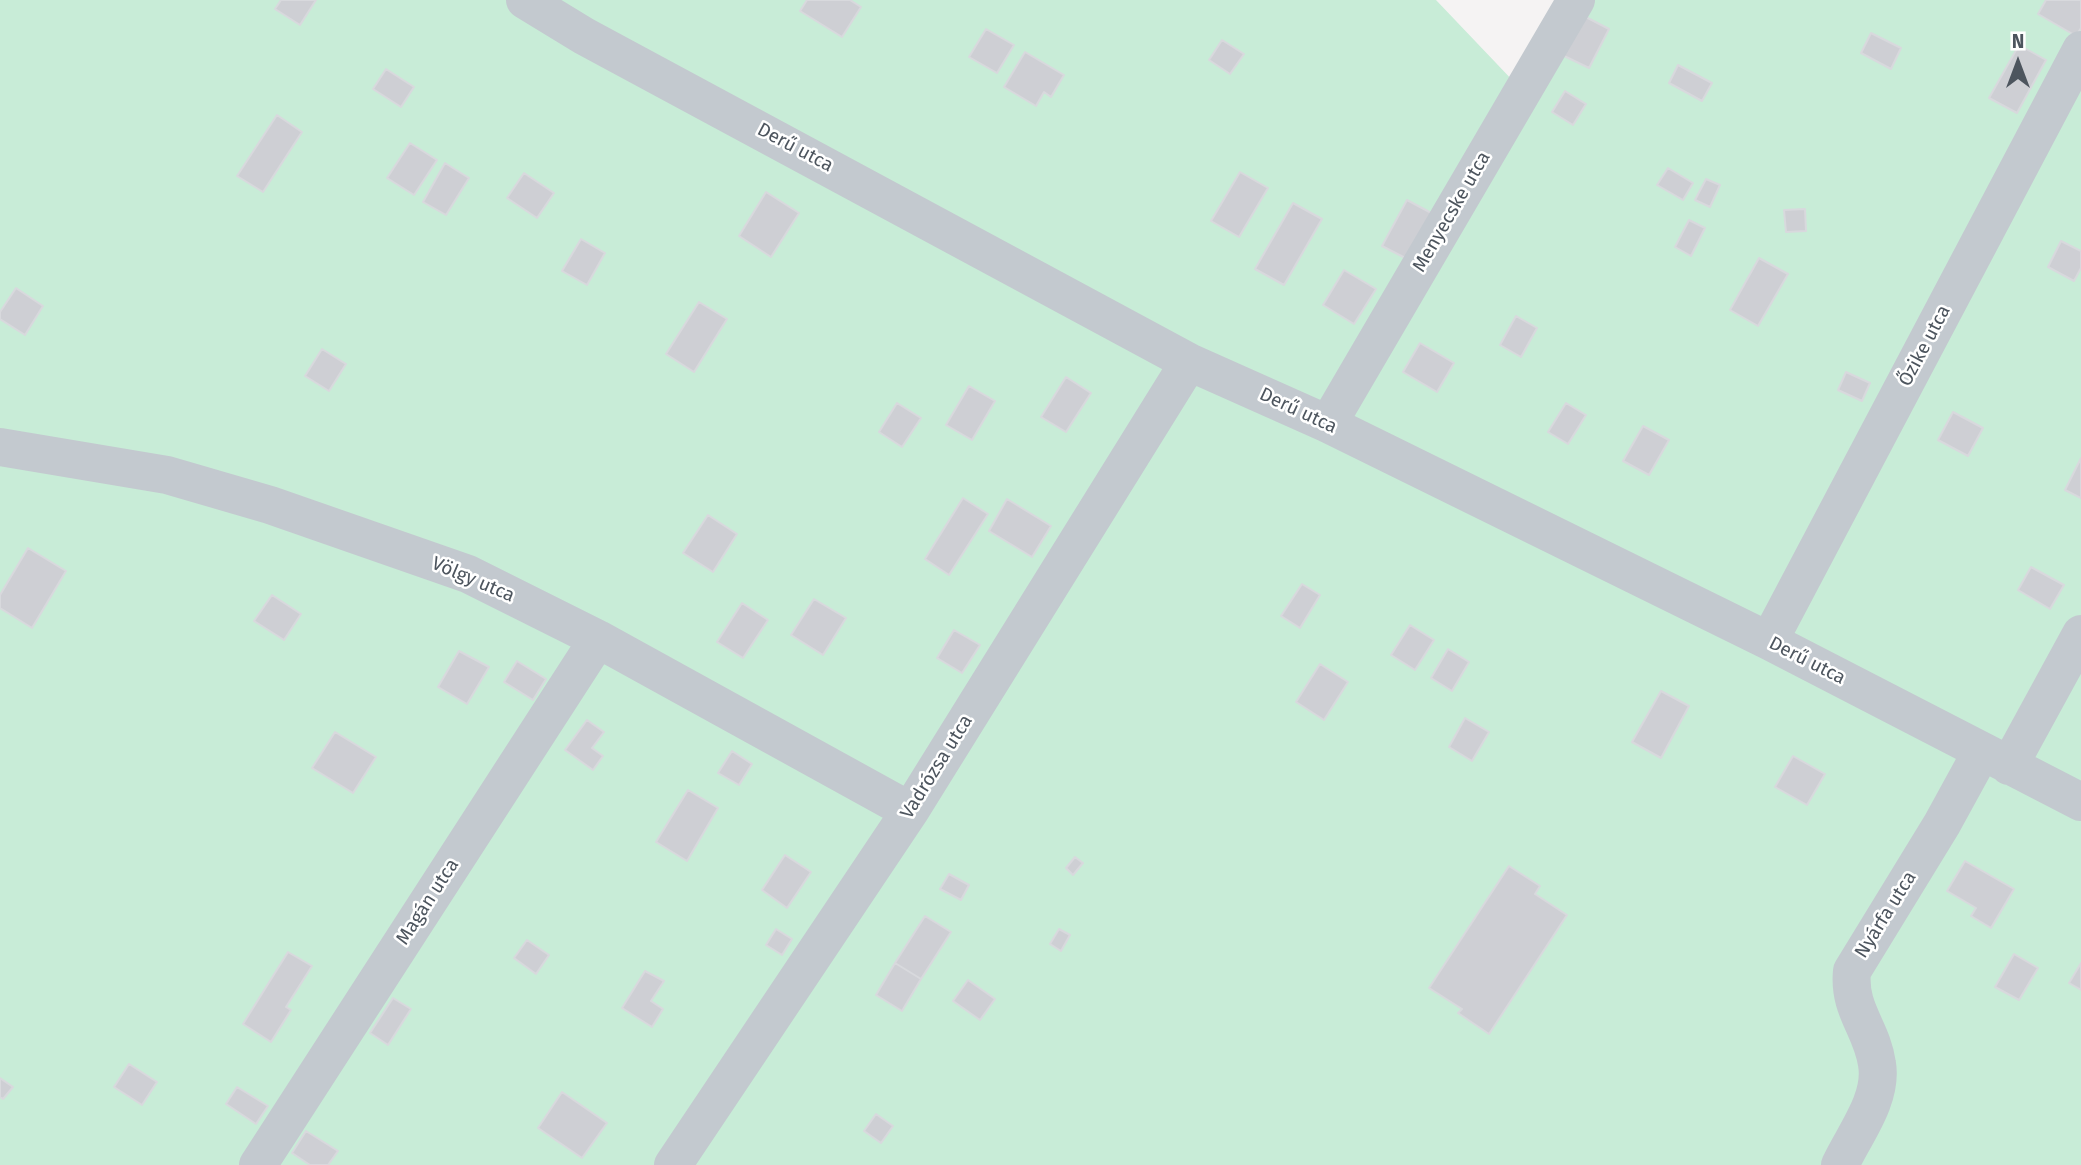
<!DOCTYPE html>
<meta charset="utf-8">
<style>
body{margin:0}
#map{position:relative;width:2081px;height:1165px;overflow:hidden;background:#f5f3f3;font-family:"Fira Sans",sans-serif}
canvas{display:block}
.north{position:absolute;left:1983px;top:28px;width:70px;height:70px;-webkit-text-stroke:5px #fff;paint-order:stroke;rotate:0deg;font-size:19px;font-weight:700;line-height:28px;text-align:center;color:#4d555e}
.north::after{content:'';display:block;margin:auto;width:24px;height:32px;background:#4d555e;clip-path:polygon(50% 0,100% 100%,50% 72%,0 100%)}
</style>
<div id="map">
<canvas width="2081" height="1165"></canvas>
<div class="north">N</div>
</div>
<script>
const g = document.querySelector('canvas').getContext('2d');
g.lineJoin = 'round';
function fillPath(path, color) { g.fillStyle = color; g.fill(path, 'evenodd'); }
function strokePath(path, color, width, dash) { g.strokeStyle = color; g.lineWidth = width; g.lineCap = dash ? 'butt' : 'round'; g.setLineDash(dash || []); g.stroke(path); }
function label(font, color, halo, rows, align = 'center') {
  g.font = font + ' "Fira Sans",sans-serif'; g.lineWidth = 5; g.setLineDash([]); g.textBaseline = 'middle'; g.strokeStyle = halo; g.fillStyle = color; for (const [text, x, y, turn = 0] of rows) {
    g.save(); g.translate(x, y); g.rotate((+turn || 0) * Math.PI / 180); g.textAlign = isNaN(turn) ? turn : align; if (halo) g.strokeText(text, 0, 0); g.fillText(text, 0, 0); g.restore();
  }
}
const green = new Path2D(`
 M0,0H1436L1516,84L1562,0H2081V1165H0Z`);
const building = new Path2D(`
 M281,0H316L300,25L275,9Z
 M807,0H850L861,7L842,37L800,11Z
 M2046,0H2081V28L2076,36L2038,14Z
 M1580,14L1609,29L1589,68L1560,54Z
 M986,29L1014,45L997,73L969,57Z
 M1871,33L1901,48L1891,69L1861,53Z
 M1222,40L1244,54L1230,74L1209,60Z
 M2019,45L2046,60L2017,113L1989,98Z
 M1025,52L1064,75L1051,97L1044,92L1036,106L1004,87Z
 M1678,65L1712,83L1702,101L1669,83Z
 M386,69L414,87L401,107L373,89Z
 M1565,91L1586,104L1573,125L1552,112Z
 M277,115L302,132L263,192L237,176Z
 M410,143L437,160L414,195L387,178Z
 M445,163L469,178L446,215L423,202Z
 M1668,168L1693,183L1683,200L1657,185Z
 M1240,172L1268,188L1239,237L1211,221Z
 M524,173L554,193L537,218L507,198Z
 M1706,179L1720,185L1710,207L1695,200Z
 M766,192L799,213L771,257L739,236Z
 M1407,200L1437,216L1413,262L1382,246Z
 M1293,203L1322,219L1284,285L1255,269Z
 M1805,209L1806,231L1786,232L1784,210Z
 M1689,220L1705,228L1691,256L1675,247Z
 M581,239L605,253L587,285L562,271Z
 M2061,241L2081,251V268L2074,281L2048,267Z
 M1759,258L1788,274L1758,326L1730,310Z
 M1344,270L1376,289L1354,324L1323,305Z
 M16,288L43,306L25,335L0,319V312Z
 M699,302L727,319L694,372L666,354Z
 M1516,316L1537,328L1521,357L1500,345Z
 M1420,343L1454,363L1437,392L1403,372Z
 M322,349L346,364L329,391L305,376Z
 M1846,372L1870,383L1862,401L1838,390Z
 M1066,377L1091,393L1066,432L1041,417Z
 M969,386L995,401L972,440L946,425Z
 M897,403L921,418L902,447L879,432Z
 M1566,403L1586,415L1568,444L1548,432Z
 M1953,412L1983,428L1968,456L1938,440Z
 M1643,426L1669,440L1649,475L1623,461Z
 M2081,458V498L2065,490Z
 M963,498L988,514L949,575L925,559Z
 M1007,499L1051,526L1032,557L989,531Z
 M708,515L737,534L713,572L683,553Z
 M28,548L66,571L32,628L0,608V595Z
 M2031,567L2064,585L2050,609L2018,590Z
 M1302,584L1320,595L1300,628L1281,616Z
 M272,595L301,614L284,640L254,621Z
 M814,599L846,618L823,655L791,635Z
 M742,603L768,620L743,658L717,642Z
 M1410,625L1434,640L1415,670L1391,655Z
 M954,630L980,645L962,673L937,658Z
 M1448,649L1469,662L1452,691L1431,678Z
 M459,651L489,667L467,704L438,687Z
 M517,661L546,679L533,700L504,682Z
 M1320,664L1348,682L1324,720L1296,702Z
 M1661,691L1689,706L1661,758L1632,742Z
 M1465,718L1489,732L1472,761L1449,747Z
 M587,720L604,732L592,748L603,756L593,770L565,750Z
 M335,732L376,757L353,793L312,768Z
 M732,751L752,764L739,785L718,773Z
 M1793,756L1825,774L1807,805L1775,787Z
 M688,790L718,808L687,861L656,842Z
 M785,855L811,872L787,908L762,890Z
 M1075,857L1083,863L1073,875L1066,868Z
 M1965,861L2014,889L1991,928L1971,916L1976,908L1947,891Z
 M1509,866L1540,886L1535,894L1567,915L1489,1034L1458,1013L1462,1009L1429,988Z
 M949,874L969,885L961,900L940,889Z
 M925,916L951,932L921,979L895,963Z
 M776,929L792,939L782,955L766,945Z
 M1059,929L1070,935L1061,951L1050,944Z
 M527,940L549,955L536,974L514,958Z
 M288,952L312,966L286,1007L291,1010L271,1042L243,1024Z
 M2014,954L2038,968L2019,1000L1995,987Z
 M895,963L921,979L902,1011L876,995Z
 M2081,963V990L2069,983Z
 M645,971L664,981L651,1001L663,1009L652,1027L622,1008Z
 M968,980L995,999L980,1020L953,1001Z
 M393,998L411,1009L388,1045L370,1033Z
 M129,1064L157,1082L142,1105L114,1087Z
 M0,1078L13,1087L3,1099L0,1097Z
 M237,1087L268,1106L256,1124L226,1104Z
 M562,1092L607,1123L582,1158L538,1128Z
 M876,1114L893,1126L881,1143L864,1131Z
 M306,1131L338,1151L328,1165H310L292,1153Z`);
const minor = new Path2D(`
 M525,0L584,36L1189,362L1328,424L1769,641L2081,802
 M1328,424L1576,0
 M0,447L167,475L270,505L468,574L598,639L910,811
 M1769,641L2081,50
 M2009,766L2081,634
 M258,1165L598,639
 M673,1165L910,811L1189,362
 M1840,1165C1854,1135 1883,1099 1877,1064C1872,1028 1848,1010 1852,971L1942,824L1982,751`);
const streetNames = [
 ["Derű utca",795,148,28],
 ["Menyecske utca",1452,212,-60],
 ["Őzike utca",1925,346,-62],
 ["Derű utca",1298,411,25],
 ["Völgy utca",473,580,23],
 ["Derű utca",1807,661,27],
 ["Vadrózsa utca",937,767,-58],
 ["Magán utca",428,902,-57],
 ["Nyárfa utca",1886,915,-58]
];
fillPath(green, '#c8ecd7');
fillPath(building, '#cecfd4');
strokePath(building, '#d8d9dd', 2);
strokePath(minor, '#c3c9cf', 38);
label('19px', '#4d555e', '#fff', streetNames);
</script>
